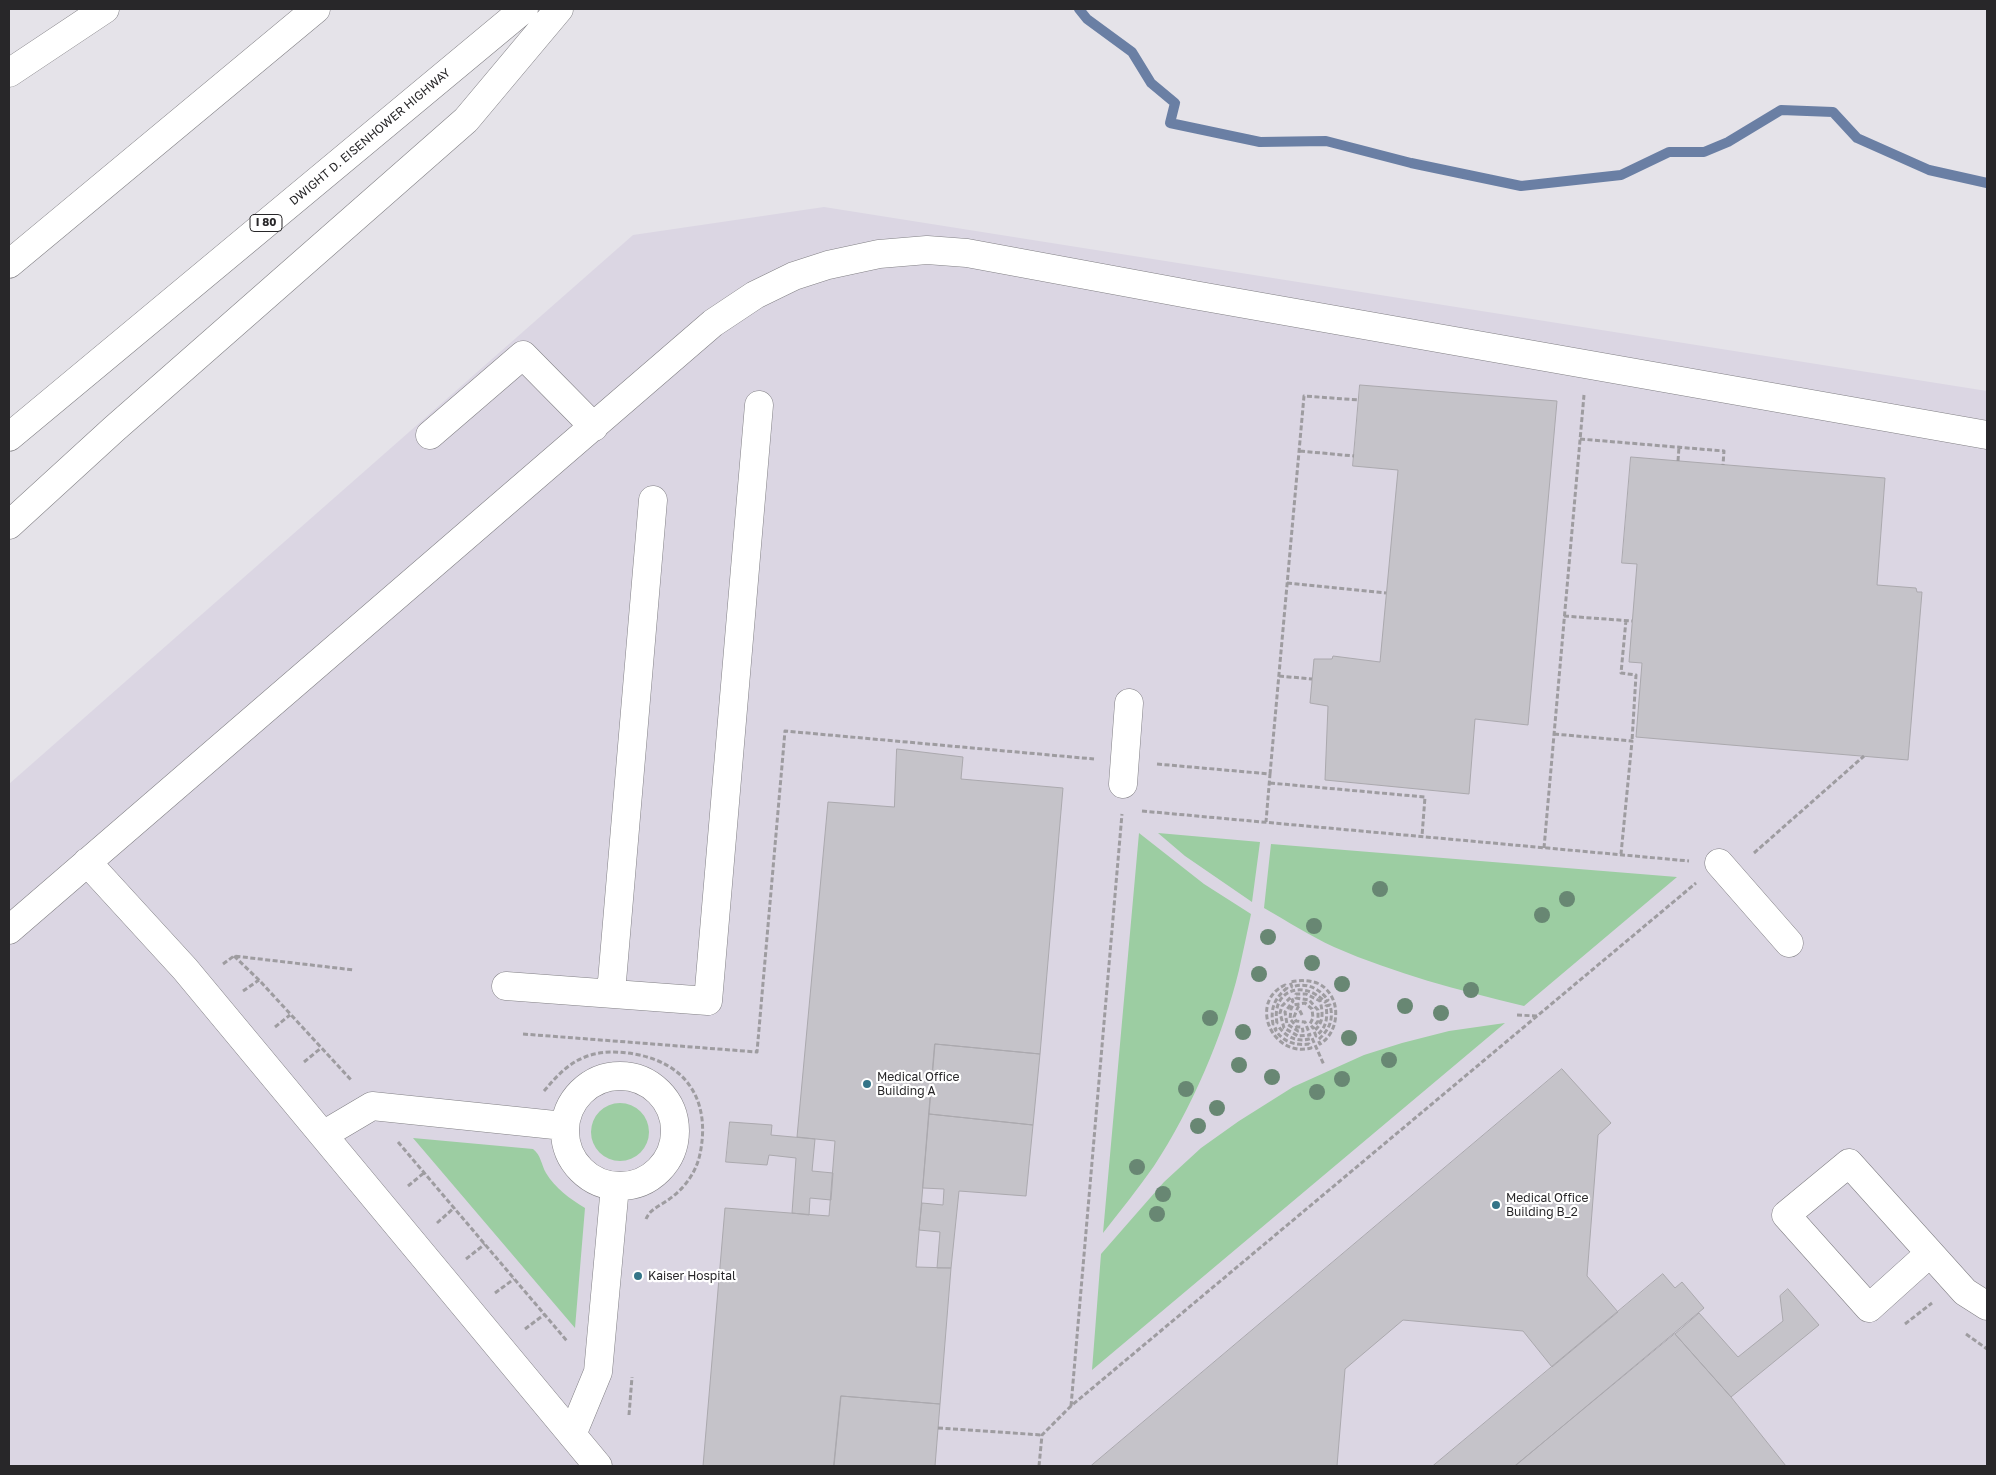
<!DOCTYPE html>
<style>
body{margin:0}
#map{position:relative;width:1996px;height:1475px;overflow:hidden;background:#e5e3e9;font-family:"Golos Text",sans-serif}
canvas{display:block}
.frame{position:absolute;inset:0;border:10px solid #282729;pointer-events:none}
</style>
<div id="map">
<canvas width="1996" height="1475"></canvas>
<div class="frame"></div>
</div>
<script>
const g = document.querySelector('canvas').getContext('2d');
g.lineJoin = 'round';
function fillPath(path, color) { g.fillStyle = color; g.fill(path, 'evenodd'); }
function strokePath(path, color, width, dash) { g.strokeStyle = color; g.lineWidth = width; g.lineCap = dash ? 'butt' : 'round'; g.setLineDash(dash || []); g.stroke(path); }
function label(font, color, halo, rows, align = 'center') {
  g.font = font + ' "Golos Text",sans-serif'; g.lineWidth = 4.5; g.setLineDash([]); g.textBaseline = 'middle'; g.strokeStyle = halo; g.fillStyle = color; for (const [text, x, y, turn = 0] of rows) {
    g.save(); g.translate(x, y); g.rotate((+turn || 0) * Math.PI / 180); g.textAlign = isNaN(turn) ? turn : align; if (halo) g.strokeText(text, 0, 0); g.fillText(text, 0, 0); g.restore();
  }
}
const built = new Path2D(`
 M824,207L1987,391V1466H9V784L633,235Z`);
const green = new Path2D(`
 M1139,833L1204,884L1251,914C1247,933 1243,952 1239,970C1223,1036 1191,1110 1154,1166C1138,1189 1120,1211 1103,1233Z
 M1158,833L1260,842L1252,902L1185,856Z
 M1271,844L1677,877L1524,1006C1458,990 1396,974 1334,947C1310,936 1287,921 1264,908Z
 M1505,1023L1092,1370L1101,1254L1164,1182L1201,1148L1239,1121L1293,1087L1364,1055L1402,1043L1449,1031Z
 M591 1132a29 29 0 1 1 58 0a29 29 0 1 1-58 0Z
 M413,1138L533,1149C541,1155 541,1164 546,1173C555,1188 570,1199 585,1208L575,1328Z`);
const stream = new Path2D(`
 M1079,9L1087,19L1132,52L1151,83L1175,103L1170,123L1260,142L1326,141L1411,163L1521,186L1621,175L1669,152H1704L1728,142L1781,110L1833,112L1857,138L1929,170L1987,183`);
const building = new Path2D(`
 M1360,385L1557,401L1528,725L1475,719L1469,794L1325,780L1328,706L1310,703L1314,659H1332L1333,656L1380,662L1398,470L1353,466Z
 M1631,457L1885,478L1877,585L1916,588L1917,592H1922L1908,760L1636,737L1642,663L1629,662L1637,564L1622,563Z
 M897,749L963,757L961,779L1063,788L1040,1054L935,1044L916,1267L951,1268L940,1404L841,1396L834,1466H703L725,1208L829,1216L835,1141L797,1137L828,802L894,807Z
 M935,1044L1040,1054L1033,1125L929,1114Z
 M1562,1069L1611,1123L1598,1135L1587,1276L1618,1312L1552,1367L1523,1331L1403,1320L1345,1369L1337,1466H1091Z
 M929,1114L1033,1125L1026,1196L959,1191L951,1268H937L940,1232L919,1230L922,1203L943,1205L944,1189L923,1188Z
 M730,1122L772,1125L771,1135L815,1139L812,1171L833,1173L831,1200L810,1198L809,1215L792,1213L796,1158L769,1155L767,1165L726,1162Z
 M1663,1274L1675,1288L1682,1282L1704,1308L1515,1466H1433Z
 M1788,1289L1819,1325L1731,1397L1675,1334L1699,1313L1738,1357L1783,1321L1780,1296Z
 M1675,1334L1731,1397L1786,1466H1515Z
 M841,1396L940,1404L935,1466H834Z`);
const path = new Path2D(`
 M1580,439L1724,451L1723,465
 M1300,451L1354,456
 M1678,461L1679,447
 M1287,583L1386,593
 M1564,616L1632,621
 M1626,620L1621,673L1636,675L1632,741
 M1279,676L1312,679
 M1554,734L1632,741L1621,854
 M1157,764L1270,774L1266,822
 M1270,774L1304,396L1359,400
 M1270,783L1425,797L1422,836
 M1142,811L1689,861
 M1544,848L1584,395
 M1754,853L1864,756
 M234,956L259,980L352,1081
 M223,964L234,956L354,970
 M243,991L259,980
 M1302,1015L1298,1007L1294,1017L1296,1021L1305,1022L1310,1035L1298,1036L1284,1028L1280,1013L1282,1006L1291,997L1293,1001L1285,1012L1287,1024L1298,1031H1303L1302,1027H1297L1290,1019L1291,1009L1293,1005L1305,1003L1312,1009L1313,1018L1310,1024L1313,1028L1318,1021V1010L1309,1000L1296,998V994H1306L1320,1001C1323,1012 1324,1023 1314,1031L1316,1036C1326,1028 1328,1019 1326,1006L1330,1005C1334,1020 1329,1030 1318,1040L1320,1044C1341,1031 1342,994 1317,983C1308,980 1299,980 1290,982L1292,987C1306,982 1319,988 1328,1000L1325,1002C1303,979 1271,990 1277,1023L1273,1024C1270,1008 1275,998 1287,988L1285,985C1248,1002 1272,1058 1311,1048L1309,1044C1296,1046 1282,1042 1275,1029L1279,1027C1287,1038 1299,1043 1312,1038L1324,1065
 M1517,1015L1537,1016
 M275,1027L290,1015
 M523,1034L757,1052L785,731L1094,759
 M304,1062L321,1048
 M544,1091C556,1077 567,1064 585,1057C600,1051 618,1051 634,1054C687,1063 711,1101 700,1154C696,1173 684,1189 668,1200C660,1206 650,1209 646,1219
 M398,1142L567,1341
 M408,1186L425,1172
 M437,1223L455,1207
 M466,1259L485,1244
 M495,1293L514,1279
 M1905,1324L1932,1303
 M525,1329L545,1314
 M1966,1334L1987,1349
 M1071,1406L1122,814
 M629,1415L632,1377
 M938,1428L1042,1435
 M1039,1466L1042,1435L1071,1406L1696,883`);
const minor = new Path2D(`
 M430,435L523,355L594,427
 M1123,784L1129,703
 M87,862L185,969L598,1466
 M1719,863L1789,943
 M9,930L713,323L755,295L794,276L828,265L879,254L927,250L967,253L1194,295L1987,435
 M506,986L708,1001L759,405
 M611,993L653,500
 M565 1131a55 55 0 1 1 110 0a55 55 0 1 1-110 0Z
 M323,1135L372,1106L564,1126
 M1930,1253L1869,1308L1786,1215L1849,1163L1965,1292L1987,1306
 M572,1435L598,1372L615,1186`);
const highway = new Path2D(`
 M9,73L105,9
 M9,264L316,9
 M9,437L524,9
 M9,525L114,429L466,120L559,9`);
const trees = [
 [1380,889],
 [1567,899],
 [1542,915],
 [1314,926],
 [1268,937],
 [1312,963],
 [1259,974],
 [1342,984],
 [1471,990],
 [1405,1006],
 [1441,1013],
 [1210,1018],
 [1243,1032],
 [1349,1038],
 [1389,1060],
 [1239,1065],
 [1272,1077],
 [1342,1079],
 [1186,1089],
 [1317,1092],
 [1217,1108],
 [1198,1126],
 [1137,1167],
 [1163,1194],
 [1157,1214]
];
const markers = [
 [867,1084,5,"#347488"],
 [1496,1205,5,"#347488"],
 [638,1276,5,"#347488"]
];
const shields = [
 [266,223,32]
];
const shieldNames = [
 ["I 80",266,223]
];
const streetNames = [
 ["DWIGHT D. EISENHOWER HIGHWAY",370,137,-40]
];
const poiNames = [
 ["Medical Office",877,1077],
 ["Building A",877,1091],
 ["Medical Office",1506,1198],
 ["Building B_2",1506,1212],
 ["Kaiser Hospital",648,1276]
];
fillPath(built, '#dbd6e3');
fillPath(green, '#9ccda2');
strokePath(stream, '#6a7fa4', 10);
fillPath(building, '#c5c3c9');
strokePath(building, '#aba9ae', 1);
strokePath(minor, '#828085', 29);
strokePath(highway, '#828085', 29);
strokePath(path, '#9e9ca0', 3, [5, 2.5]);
strokePath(minor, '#fff', 28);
strokePath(highway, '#fff', 28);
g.fillStyle = '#688773';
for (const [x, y] of trees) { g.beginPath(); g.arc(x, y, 8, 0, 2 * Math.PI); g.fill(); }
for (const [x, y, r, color] of markers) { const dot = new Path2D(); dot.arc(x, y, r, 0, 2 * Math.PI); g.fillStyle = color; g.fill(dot); strokePath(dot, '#fff', 2); }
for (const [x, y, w] of shields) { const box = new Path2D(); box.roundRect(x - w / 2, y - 8.5, w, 17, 4); g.fillStyle = '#fff'; g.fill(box); strokePath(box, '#282729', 1); }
label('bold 11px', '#282729', null, shieldNames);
label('12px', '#282729', '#fff', streetNames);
label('12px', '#282729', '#fff', poiNames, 'left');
</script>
